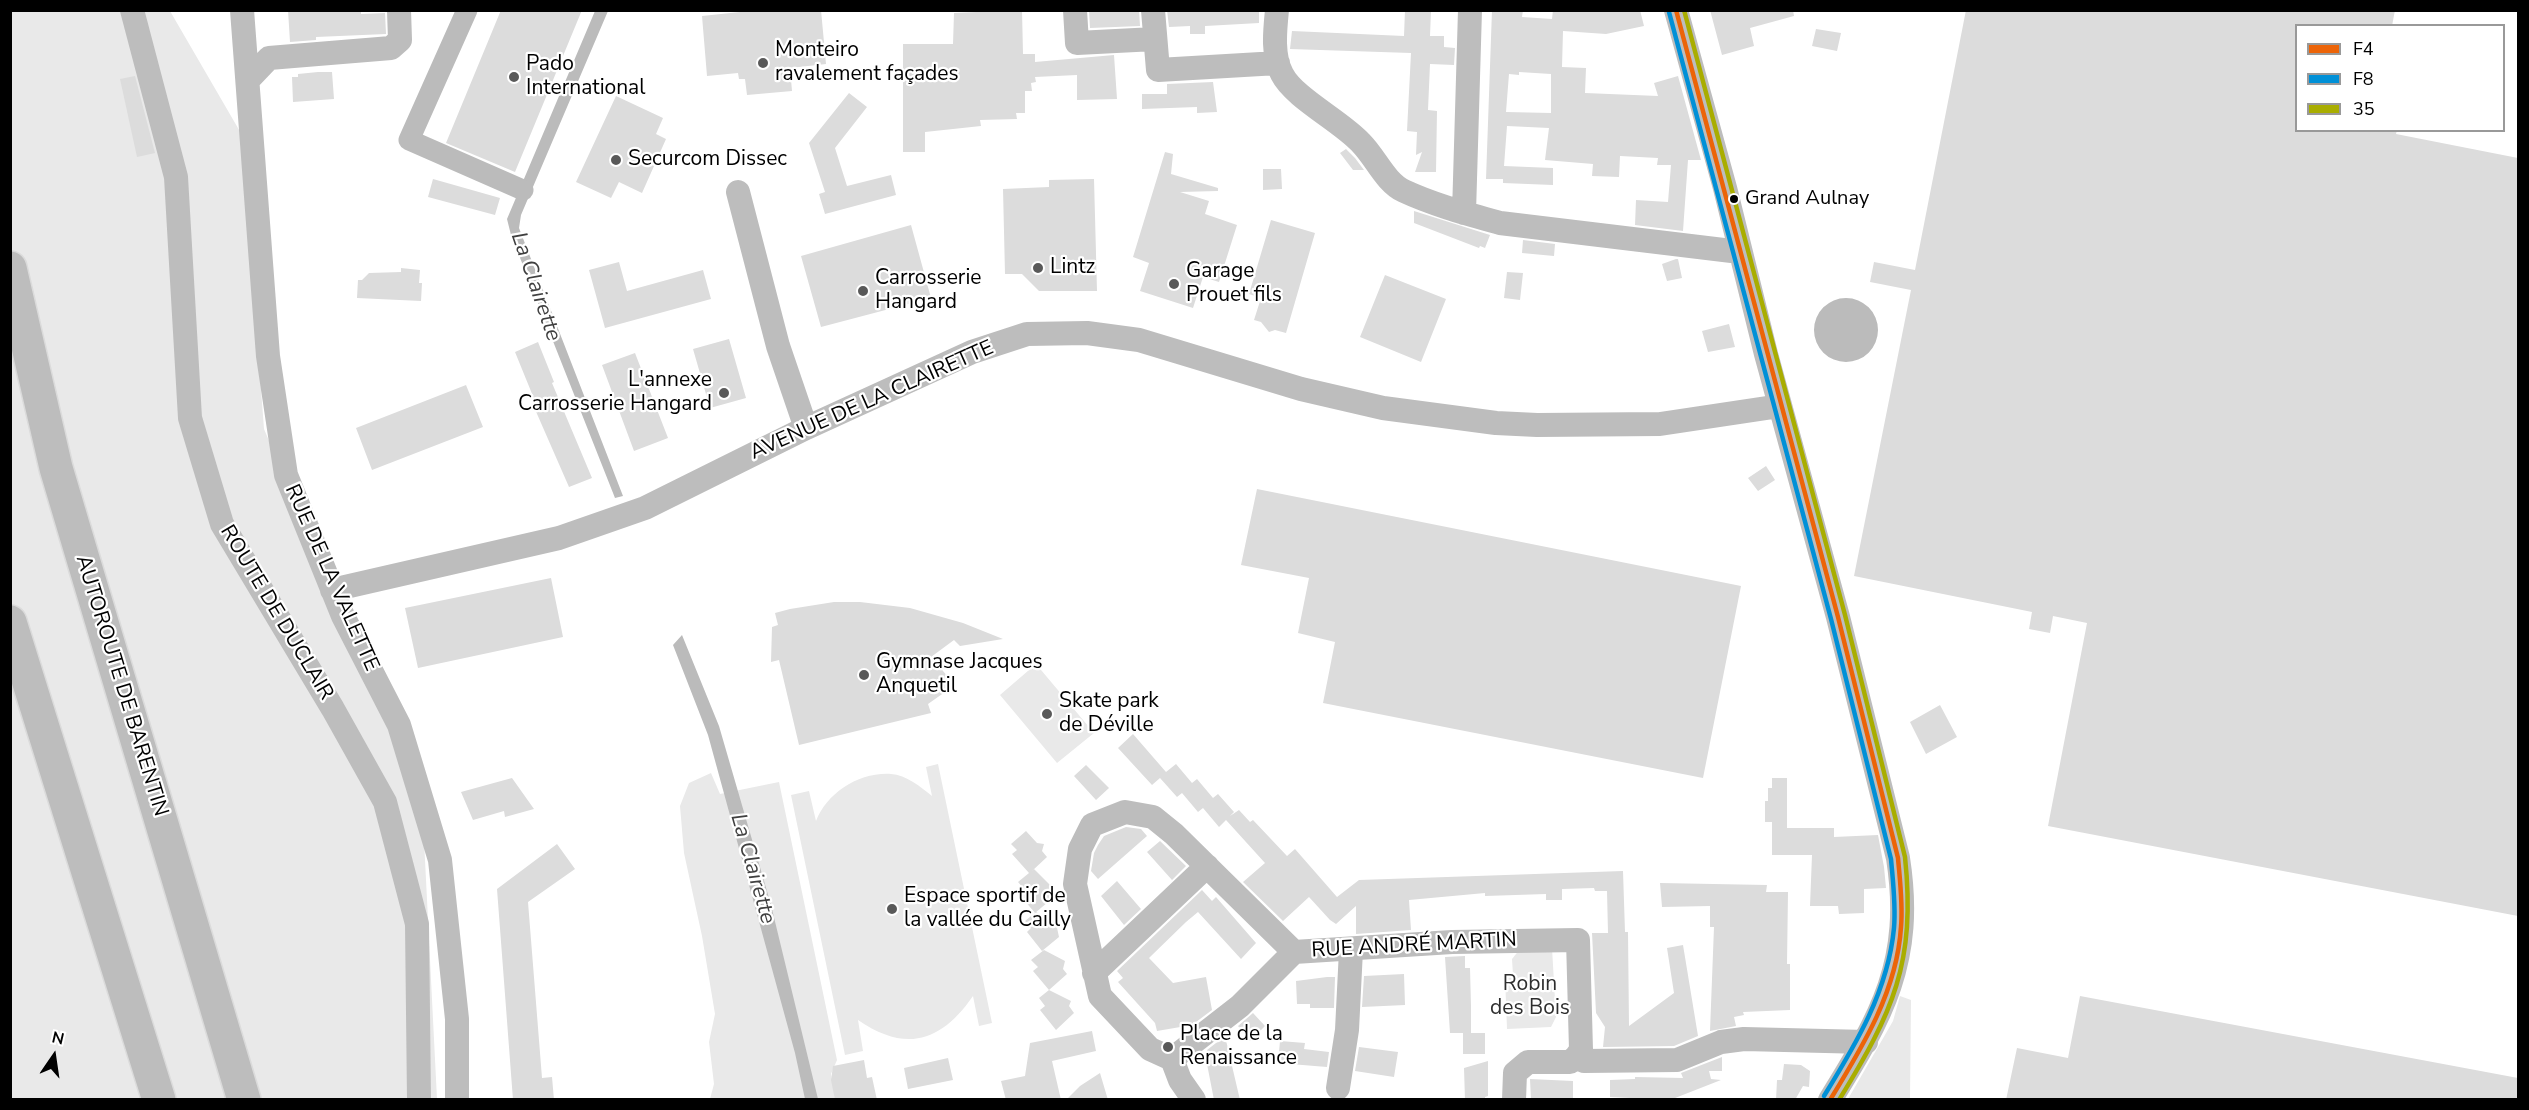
<!DOCTYPE html>
<meta charset="utf-8">
<style>
body{margin:0}
#map{position:relative;width:2529px;height:1110px;overflow:hidden;background:#fff;font-family:"Nunito Sans",sans-serif}
canvas{display:block}
.frame{position:absolute;inset:0;border:12px solid #000;pointer-events:none}
.legend{position:absolute;left:2295px;top:24px;width:210px;height:108px;box-sizing:border-box;background:#fff;border:2px solid #999;margin:0;padding:8px 10px;list-style:none;font-size:18px;color:#000}
.legend li{display:flex;align-items:center;gap:12px;height:30px}
.legend b{width:30px;border:2px solid #999}
.north{position:absolute;left:24px;top:1026px;width:60px;height:60px;-webkit-text-stroke:4px #fff;paint-order:stroke;rotate:13deg;font-size:16px;font-weight:700;line-height:24px;text-align:center;color:#000}
.north::after{content:'';display:block;margin:auto;width:21px;height:27px;background:#000;clip-path:polygon(50% 0,100% 100%,50% 72%,0 100%)}
</style>
<div id="map">
<canvas width="2529" height="1110"></canvas>
<div class="frame"></div>
<ul class="legend">
<li><b style="height:8px;background:#ec6408"></b>F4</li>
<li><b style="height:8px;background:#0090d7"></b>F8</li>
<li><b style="height:8px;background:#a9ad00"></b>35</li>
</ul>
<div class="north">N</div>
</div>
<script>
const g = document.querySelector('canvas').getContext('2d');
g.lineJoin = 'round';
function fillPath(path, color) { g.fillStyle = color; g.fill(path, 'evenodd'); }
function strokePath(path, color, width, dash) { g.strokeStyle = color; g.lineWidth = width; g.lineCap = dash ? 'butt' : 'round'; g.setLineDash(dash || []); g.stroke(path); }
function label(font, color, halo, rows, align = 'center') {
  g.font = font + ' "Nunito Sans",sans-serif'; g.lineWidth = 4.5; g.setLineDash([]); g.textBaseline = 'middle'; g.strokeStyle = halo; g.fillStyle = color; for (const [text, x, y, turn = 0] of rows) {
    g.save(); g.translate(x, y); g.rotate((+turn || 0) * Math.PI / 180); g.textAlign = isNaN(turn) ? turn : align; if (halo) g.strokeText(text, 0, 0); g.fillText(text, 0, 0); g.restore();
  }
}
const green = new Path2D(`
 M10,11H170L242,135L264,429L422,800L437,1099H11Z
 M1036,664L1094,733L1057,763L1000,695Z
 M938,764L992,1023L979,1026L973,996C941,1042 906,1053 858,1020L863,1051L845,1055L791,795L809,791L816,821C827,793 859,772 891,774C906,775 921,787 932,796L926,767Z
 M711,773L720,794L779,782L837,1060L831,1074L835,1099H710L714,1084L709,1042L715,1014L702,936L684,853L680,806L689,783Z
 M1552,948L1556,1017L1551,1027L1507,1029L1505,976L1513,975L1512,959L1520,949Z
 M1900,996L1911,1000L1910,1099H1848L1893,1021Z`);
const water = new Path2D(`
 M595,11H608L521,215L519,228L623,496L615,498L511,235L507,219Z
 M1814 330a32 32 0 1 1 64 0a32 32 0 1 1-64 0Z
 M682,635L719,726L771,905L818,1099H805L795,1053L708,735L673,645Z`);
const canal = new Path2D(`
 M467,10L409,140L523,190`);
const building = new Path2D(`
 M288,10H361V14L385,13L386,34L316,37V40L290,42Z
 M501,10H582L515,172L446,143Z
 M759,10H821L826,64L790,68L792,91L747,95L745,79H739L738,73L707,76L702,16Z
 M1022,10L1023,54H1035V62L1114,55L1117,99L1077,100V75L1035,77L1036,82L1031,83L1032,91H1025V113H1016L1017,119L980,120L981,126L925,132V152H903V44H953L954,13Z
 M1089,10H1139L1140,26L1090,28Z
 M1167,10H1259V23L1205,26V34H1190V26L1169,27Z
 M1405,10H1431L1430,36H1444V47L1455,48L1454,65L1430,64L1428,110L1437,111L1436,172H1415L1422,152L1416,155L1417,132L1407,131L1411,53L1290,49L1292,31L1404,36Z
 M1492,10H1523L1522,17L1552,19L1553,10H1640L1644,26L1606,34L1563,31L1562,67L1586,68L1585,93L1658,96L1654,83L1678,76L1701,160H1688L1683,231L1635,225L1636,200L1668,202L1671,165H1657L1658,158L1620,156L1619,177L1592,176L1593,164L1545,160L1549,128L1507,126L1504,166L1553,168V185L1503,183V179H1486ZM1519,72L1551,74V113L1506,112L1509,74L1519,75Z
 M1710,10H1793L1794,16L1750,28L1754,46L1722,55Z
 M1966,10H2395L2392,26H2296V130H2397L2396,134L2518,158V916L2048,826L2087,623L2053,616L2050,633L2029,629L2032,612L1854,576L1911,290L1870,282L1874,262L1915,270Z
 M1816,29L1841,33L1837,51L1812,46Z
 M318,72H332L334,99L293,102L292,77H298V74Z
 M135,76L155,153L137,157L120,79Z
 M1213,82L1217,112L1197,113V107L1142,109V94H1167V84Z
 M849,93L867,107L835,148L847,186L891,175L896,195L825,214L819,194L825,192L809,143Z
 M616,96L663,118L656,134L666,139L642,193L619,182L611,198L576,182Z
 M1346,149L1355,158L1364,170H1353L1340,153Z
 M1165,152L1173,154L1171,174L1218,188V191L1180,192L1209,201L1205,214L1237,225L1219,282L1203,277L1193,308L1140,291L1149,263L1133,257Z
 M1263,169H1281L1282,189L1263,190Z
 M433,179L500,198L495,215L428,197Z
 M1094,179L1097,291H1039L1022,274H1005L1003,189L1049,187V180Z
 M1414,211L1490,235L1485,248L1480,246L1479,248L1414,223Z
 M1271,220L1315,233L1286,333L1275,330L1269,332L1261,322L1254,320L1261,298L1249,294Z
 M911,225L931,298L821,327L801,256Z
 M1523,240L1555,244L1554,256L1522,253Z
 M1676,259H1678L1682,278L1667,281L1662,264Z
 M619,262L627,291L703,270L711,299L605,328L589,270Z
 M401,268L420,270L419,283H422L421,301L357,298L358,280H362L369,273L401,272Z
 M1507,272L1523,273L1520,300L1504,298Z
 M1385,275L1446,299L1421,362L1360,337Z
 M1729,324L1735,347L1708,352L1702,331Z
 M729,339L746,398L710,408L693,349Z
 M538,342L554,382L552,383L592,478L569,487L534,407L537,406L515,352Z
 M635,353L668,438L634,451L602,365Z
 M466,385L483,427L372,470L356,428Z
 M1766,466L1775,480L1758,491L1748,478Z
 M1257,489L1741,586L1703,778L1323,703L1335,642L1298,633L1309,578L1241,565Z
 M551,578L563,637L418,668L405,608Z
 M834,602H860L910,608L963,623L1003,639L960,646L954,640L931,657L955,685L928,704L931,713L799,745L779,660L771,662L772,627L778,625L775,613L790,609Z
 M1940,705L1957,737L1926,754L1910,722Z
 M1133,734L1166,772L1176,764L1192,783L1197,779L1213,798L1218,794L1234,812L1230,816L1239,810L1250,822L1253,820L1287,856L1295,849L1337,897L1359,880L1623,871L1625,932H1628L1629,1026L1674,993L1667,948L1683,945L1698,1036L1674,1046L1603,1047L1605,1027L1596,1013L1592,933H1608L1607,891H1595L1594,888L1562,889V900H1546V894L1485,896V893L1409,900L1411,930L1356,934V906L1336,924L1330,920L1309,897L1283,921L1243,882L1265,863L1226,820L1219,827L1203,808L1198,812L1182,793L1177,797L1160,778L1152,785L1118,748Z
 M1086,765L1109,788L1096,800L1074,776Z
 M512,778L534,809L505,817L504,811L473,820L461,792Z
 M1772,778H1787V828H1834V837L1878,835L1884,867L1886,888L1864,889V913L1839,914L1838,906H1810L1812,855H1772V822H1765V801H1768V788H1772Z
 M1126,827L1141,829L1147,836L1098,879L1091,871L1094,853L1098,845L1104,836Z
 M1026,831L1037,843L1044,844L1042,851L1047,857L1032,871L1034,869L1050,885L1049,891L1054,897L1035,913L1019,894L1024,889L1018,882L1029,873L1012,854L1017,850L1011,844Z
 M1160,841L1186,866L1172,880L1147,852Z
 M557,844L575,869L528,902L542,1078L552,1077L554,1100H513L497,889Z
 M1117,881L1141,909L1124,925L1101,896Z
 M1660,883L1767,885L1766,892H1788L1787,964H1790V1010L1743,1012L1744,1015L1734,1017L1736,1026L1710,1031L1714,927H1710V906L1662,907Z
 M1202,890L1212,901L1216,897L1256,943L1241,959L1198,912L1186,922L1149,958L1173,983L1206,977L1212,1010L1192,1025L1157,1031L1155,1023L1118,982L1123,978L1117,971Z
 M1036,912L1056,923L1059,937L1042,951L1027,932L1031,928L1025,921Z
 M1044,950L1065,961L1063,969L1067,974L1049,990L1033,971L1038,967L1031,960Z
 M1465,956V968H1470L1471,1006V1033H1467H1485V1054H1463V1033H1450L1445,957Z
 M1404,974L1405,1005L1362,1007L1364,976Z
 M1327,977H1335L1334,1008H1310V1004H1297L1296,981Z
 M1049,990L1071,1001L1069,1006L1074,1013L1056,1030L1040,1010L1045,1006L1039,998Z
 M2080,996L2518,1078V1100H2006L2017,1048L2068,1058Z
 M1253,1013L1265,1026L1250,1041L1238,1026Z
 M1092,1031L1096,1051L1052,1061L1061,1100H1006L1001,1081L1025,1076L1030,1043Z
 M1225,1036L1240,1100H1214L1207,1064V1050Z
 M1280,1041L1305,1043L1304,1049L1329,1052L1327,1067L1278,1063Z
 M1359,1047L1398,1052L1394,1077L1355,1071Z
 M1722,1057V1071H1709L1711,1079L1721,1080L1670,1100L1610,1097V1080L1635,1079V1077L1683,1078L1681,1073Z
 M948,1058L953,1080L908,1089L904,1068Z
 M864,1060L867,1078L872,1077L877,1100H835L831,1080L833,1066Z
 M1488,1061V1096L1485,1097V1100H1465L1464,1068Z
 M1784,1064L1801,1065L1810,1071L1809,1087L1803,1086L1795,1100H1776L1777,1080H1782Z
 M1100,1073L1108,1100H1066L1080,1086Z
 M1530,1079L1573,1081V1100H1531Z`);
const minor = new Path2D(`
 M132,10L176,177L190,418L222,524L333,709L385,802L417,924L419,1100
 M242,10L268,356L286,475L343,616L399,725L440,860L457,1019V1100
 M1075,10L1077,43L1155,39
 M1153,10L1158,70L1278,63
 M1277,10C1275,30 1272,56 1282,74C1294,98 1341,121 1361,143C1376,158 1385,182 1404,191C1434,205 1468,214 1500,223L1740,252
 M1676,10L1725,188L1766,354L1838,617L1898,858C1914,961 1882,1016 1830,1100
 M248,80L269,58L391,48L400,40L399,10
 M738,192L778,346L806,428
 M1464,213L1470,10
 M332,590L559,538L645,508L806,428L972,352L1027,334L1087,333L1139,340L1301,389L1383,408L1496,423L1537,425L1660,424L1780,406
 M1094,973L1207,866
 M1172,1059L1240,1006L1294,952L1452,942L1578,940L1581,1050L1576,1057
 M1338,1088L1347,1030L1351,950
 M1194,1100L1180,1080L1172,1059L1150,1049L1100,996L1075,884L1080,849L1092,825L1125,812L1153,817L1174,834L1294,952
 M1514,1100L1515,1073L1528,1062H1570L1576,1057L1584,1061L1677,1060L1721,1042L1744,1039L1866,1042`);
const highway = new Path2D(`
 M10,268L56,468L244,1100
 M10,622L159,1100`);
const bus1 = new Path2D(`
 M1676,10L1838,617L1898,858C1900,881 1903,904 1901,927C1897,991 1863,1046 1830,1100`);
const bus2 = new Path2D(`
 M1669,12L1831,619L1891,859C1893,882 1896,905 1894,928C1888,991 1856,1044 1824,1096`);
const bus3 = new Path2D(`
 M1684,10L1845,615L1905,857C1916,963 1893,1012 1839,1100`);
const markers = [
 [763,63,6,"#595959"],
 [514,77,6,"#595959"],
 [616,160,6,"#595959"],
 [1734,199,5,"#000"],
 [1038,268,6,"#595959"],
 [1174,284,6,"#595959"],
 [863,291,6,"#595959"],
 [724,393,6,"#595959"],
 [864,675,6,"#595959"],
 [1047,714,6,"#595959"],
 [892,909,6,"#595959"],
 [1168,1047,6,"#595959"]
];
const busNames = [
 ["Grand Aulnay",1745,199]
];
const poiNames = [
 ["Monteiro",775,51],
 ["ravalement façades",775,75],
 ["Pado",526,65],
 ["International",526,89],
 ["Securcom Dissec",628,160],
 ["Lintz",1050,268],
 ["Garage",1186,272],
 ["Prouet fils",1186,296],
 ["Carrosserie",875,279],
 ["Hangard",875,303],
 ["L'annexe",712,381,"right"],
 ["Carrosserie Hangard",712,405,"right"],
 ["Gymnase Jacques",876,663],
 ["Anquetil",876,687],
 ["Skate park",1059,702],
 ["de Déville",1059,726],
 ["Espace sportif de",904,897],
 ["la vallée du Cailly",904,921],
 ["Place de la",1180,1035],
 ["Renaissance",1180,1059]
];
const streetNames = [
 ["AVENUE DE LA CLAIRETTE",872,401,-24],
 ["RUE DE LA VALETTE",331,578,66],
 ["ROUTE DE DUCLAIR",276,613,59],
 ["AUTOROUTE DE BARENTIN",121,686,73],
 ["RUE ANDRÉ MARTIN",1414,946,-3]
];
const parkNames = [
 ["Robin",1530,985],
 ["des Bois",1530,1009]
];
const waterNames = [
 ["La Clairette",535,287,71],
 ["La Clairette",752,869,74]
];
fillPath(green, '#e9e9e9');
fillPath(water, '#bbb');
strokePath(canal, '#bbb', 21);
fillPath(building, '#dcdcdc');
strokePath(highway, '#dbdbdb', 36);
strokePath(minor, '#bdbdbd', 24);
strokePath(highway, '#bdbdbd', 33);
strokePath(bus1, '#ec6408', 4.5);
strokePath(bus2, '#0090d7', 4.5);
strokePath(bus3, '#a9ad00', 4.5);
for (const [x, y, r, color] of markers) { const dot = new Path2D(); dot.arc(x, y, r, 0, 2 * Math.PI); g.fillStyle = color; g.fill(dot); strokePath(dot, '#fff', 2); }
label('20px', '#000', '#fff', busNames, 'left');
label('21px', '#000', '#fff', poiNames, 'left');
label('21px', '#000', '#fff', streetNames);
label('21px', '#2e2e2e', '#fff', parkNames);
label('italic 22px', '#3f3f3f', '#fff', waterNames);
</script>
